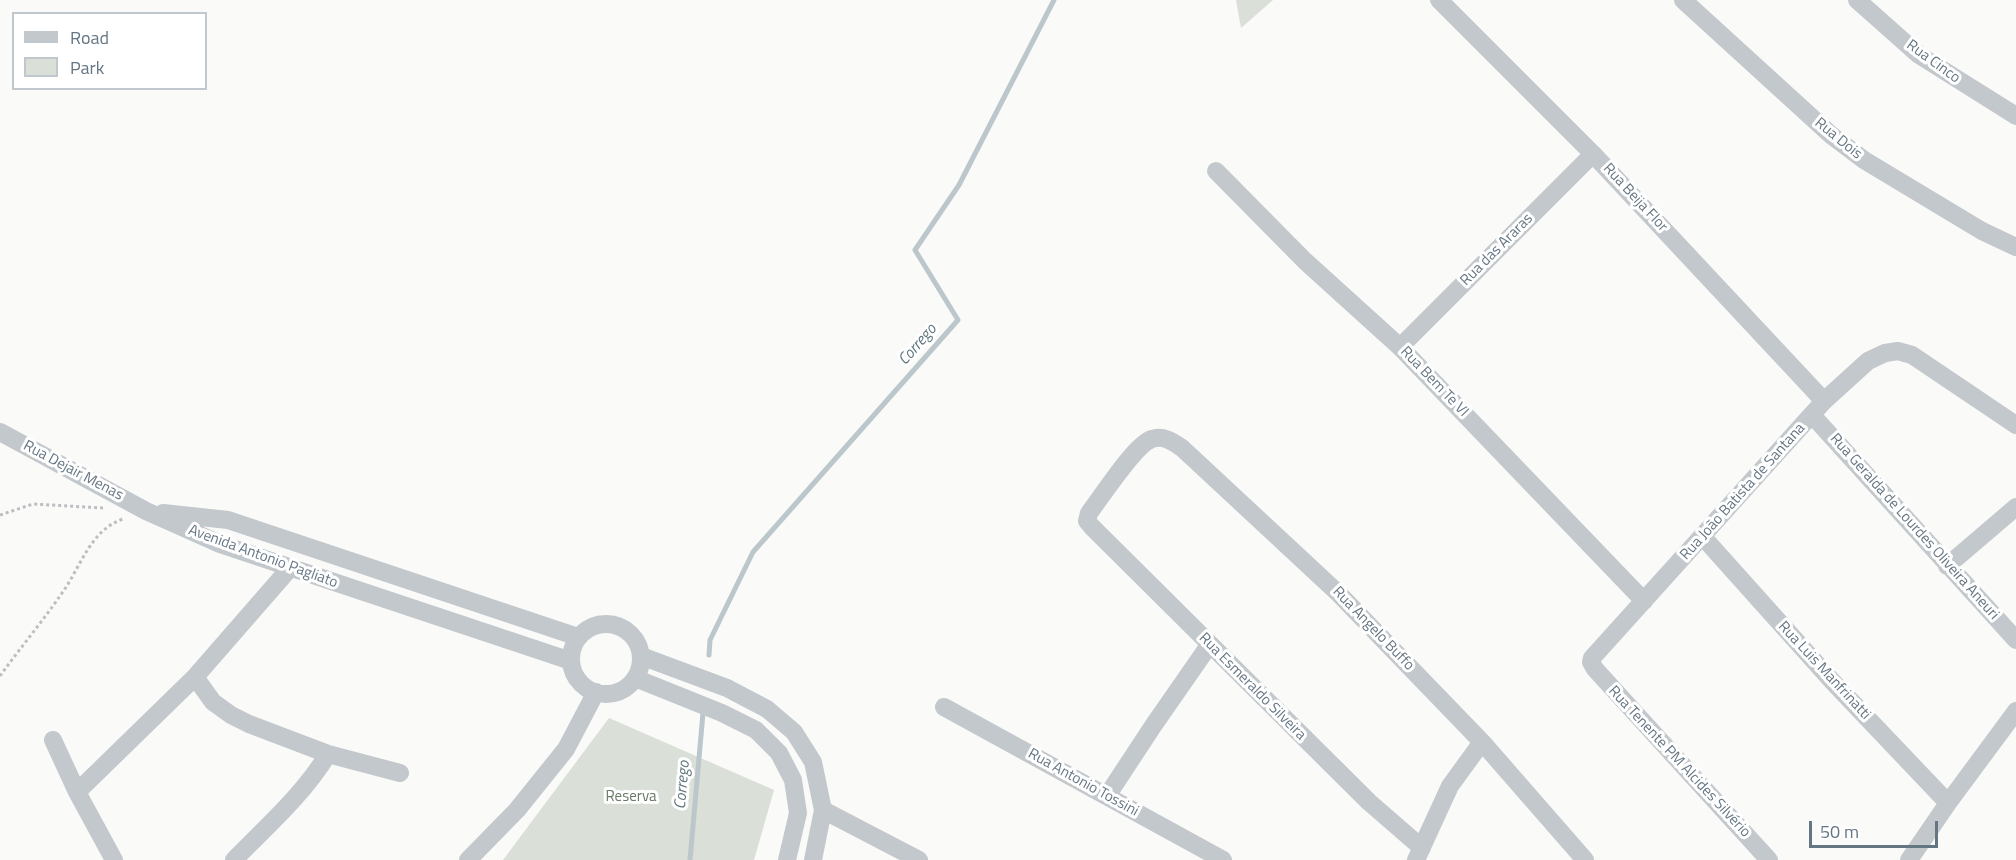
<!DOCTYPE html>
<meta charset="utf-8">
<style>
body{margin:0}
#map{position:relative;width:2016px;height:860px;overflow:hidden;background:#fafaf8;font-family:"Titillium Web",sans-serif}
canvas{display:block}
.legend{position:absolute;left:12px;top:12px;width:195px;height:78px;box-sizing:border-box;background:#fff;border:2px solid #c1c8cd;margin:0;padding:8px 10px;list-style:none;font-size:18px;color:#657683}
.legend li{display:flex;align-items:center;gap:12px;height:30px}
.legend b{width:30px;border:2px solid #c1c8cd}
.scale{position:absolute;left:1809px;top:821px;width:129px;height:27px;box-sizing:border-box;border:3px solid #657683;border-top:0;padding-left:8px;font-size:18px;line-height:21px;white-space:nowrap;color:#657683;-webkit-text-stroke:4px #fff;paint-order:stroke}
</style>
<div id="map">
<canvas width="2016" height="860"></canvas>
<ul class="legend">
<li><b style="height:8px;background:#c3c8cc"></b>Road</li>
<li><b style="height:16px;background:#dadfd7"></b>Park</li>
</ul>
<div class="scale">50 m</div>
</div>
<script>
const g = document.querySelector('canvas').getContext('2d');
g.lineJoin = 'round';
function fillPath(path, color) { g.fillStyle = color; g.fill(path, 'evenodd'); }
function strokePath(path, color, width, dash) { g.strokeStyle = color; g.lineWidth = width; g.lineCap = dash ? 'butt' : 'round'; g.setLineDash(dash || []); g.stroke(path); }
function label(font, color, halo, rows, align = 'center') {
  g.font = font + ' "Titillium Web",sans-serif'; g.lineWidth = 6; g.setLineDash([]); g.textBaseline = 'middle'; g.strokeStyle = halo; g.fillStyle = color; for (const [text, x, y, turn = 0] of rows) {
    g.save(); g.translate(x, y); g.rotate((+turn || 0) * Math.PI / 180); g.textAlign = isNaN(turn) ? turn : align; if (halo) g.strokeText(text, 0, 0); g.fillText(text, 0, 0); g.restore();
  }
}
const green = new Path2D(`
 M1236,0H1273L1241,28Z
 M609,718L774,790L754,860H503Z`);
const stream = new Path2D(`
 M709,655L710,640L753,552L958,320L915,250L959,185L1054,0
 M690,860L703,713`);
const path = new Path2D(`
 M0,515L33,504L103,508
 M0,676C20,648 43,621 62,593C81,567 90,530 123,519`);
const street = new Path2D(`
 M1439,0L1593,154L1824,401
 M1683,0L1831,135L1864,160L1982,231L2016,247
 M1857,0L1919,55L2016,116
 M1216,171L1305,261L1400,347L1644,601
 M1400,347L1593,154
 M1812,415L2016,640
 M0,432L146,511L220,544L571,661
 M163,513L228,520L578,637
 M1703,537L1832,681L1948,803
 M1947,566L2016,507
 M571 659a35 35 0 1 1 70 0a35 35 0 1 1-70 0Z
 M641,656L727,688L767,709L794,732L813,762L823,810L813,860
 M195,677L213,702L231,715L249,724L328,754L400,773
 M635,678L722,713L756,730L779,753L793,780L798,813L787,860
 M944,707L1223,860
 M53,740L77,792L114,860
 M77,792L195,677L290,568
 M1107,796L1153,726L1210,644
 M823,810L919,860
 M1422,848L1369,802L1092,527L1087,521L1089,513C1101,498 1135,444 1152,439C1164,435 1173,442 1182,448L1339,594L1482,742L1585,860
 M234,860C267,826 303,795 328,754
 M468,860L517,810L566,749L596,692
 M1416,860L1450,786L1482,742
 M1769,860L1595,669L1591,662L1592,658L1824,401L1868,361L1885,353L1898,351L1912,355L2016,425
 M1909,860L1948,803L2016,711`);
const streetNames = [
 ["Rua Cinco",1933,62,36],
 ["Rua Dois",1838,139,39],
 ["Rua Beija Flor",1635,198,47],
 ["Rua das Araras",1497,250,-45],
 ["Rua Bem Te VI",1434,382,46],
 ["Rua Dejair Menas",73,471,28],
 ["Rua João Batista de Santana",1743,492,-48],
 ["Rua Geralda de Lourdes Oliveira Aneuri",1914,527,48],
 ["Avenida Antonio Pagliato",263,557,20],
 ["Rua Angelo Buffo",1373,629,46],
 ["Rua Luis Manfrinatti",1824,671,47],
 ["Rua Esmeraldo Silveira",1252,687,45],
 ["Rua Tenente PM Alcides Silvério",1679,762,47],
 ["Rua Antonio Tossini",1083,783,29]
];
const parkNames = [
 ["Reserva",631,797]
];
const waterNames = [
 ["Corrego",918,345,-49],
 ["Corrego",683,785,-85]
];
fillPath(green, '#dadfd7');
strokePath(stream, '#bbc7cb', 5);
strokePath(path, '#bbbfc2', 3, [3, 3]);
strokePath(street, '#c3c8cc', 18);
label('15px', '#657683', '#fff', streetNames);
label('15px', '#687a64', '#fff', parkNames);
label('italic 16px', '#60757c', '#fff', waterNames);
</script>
